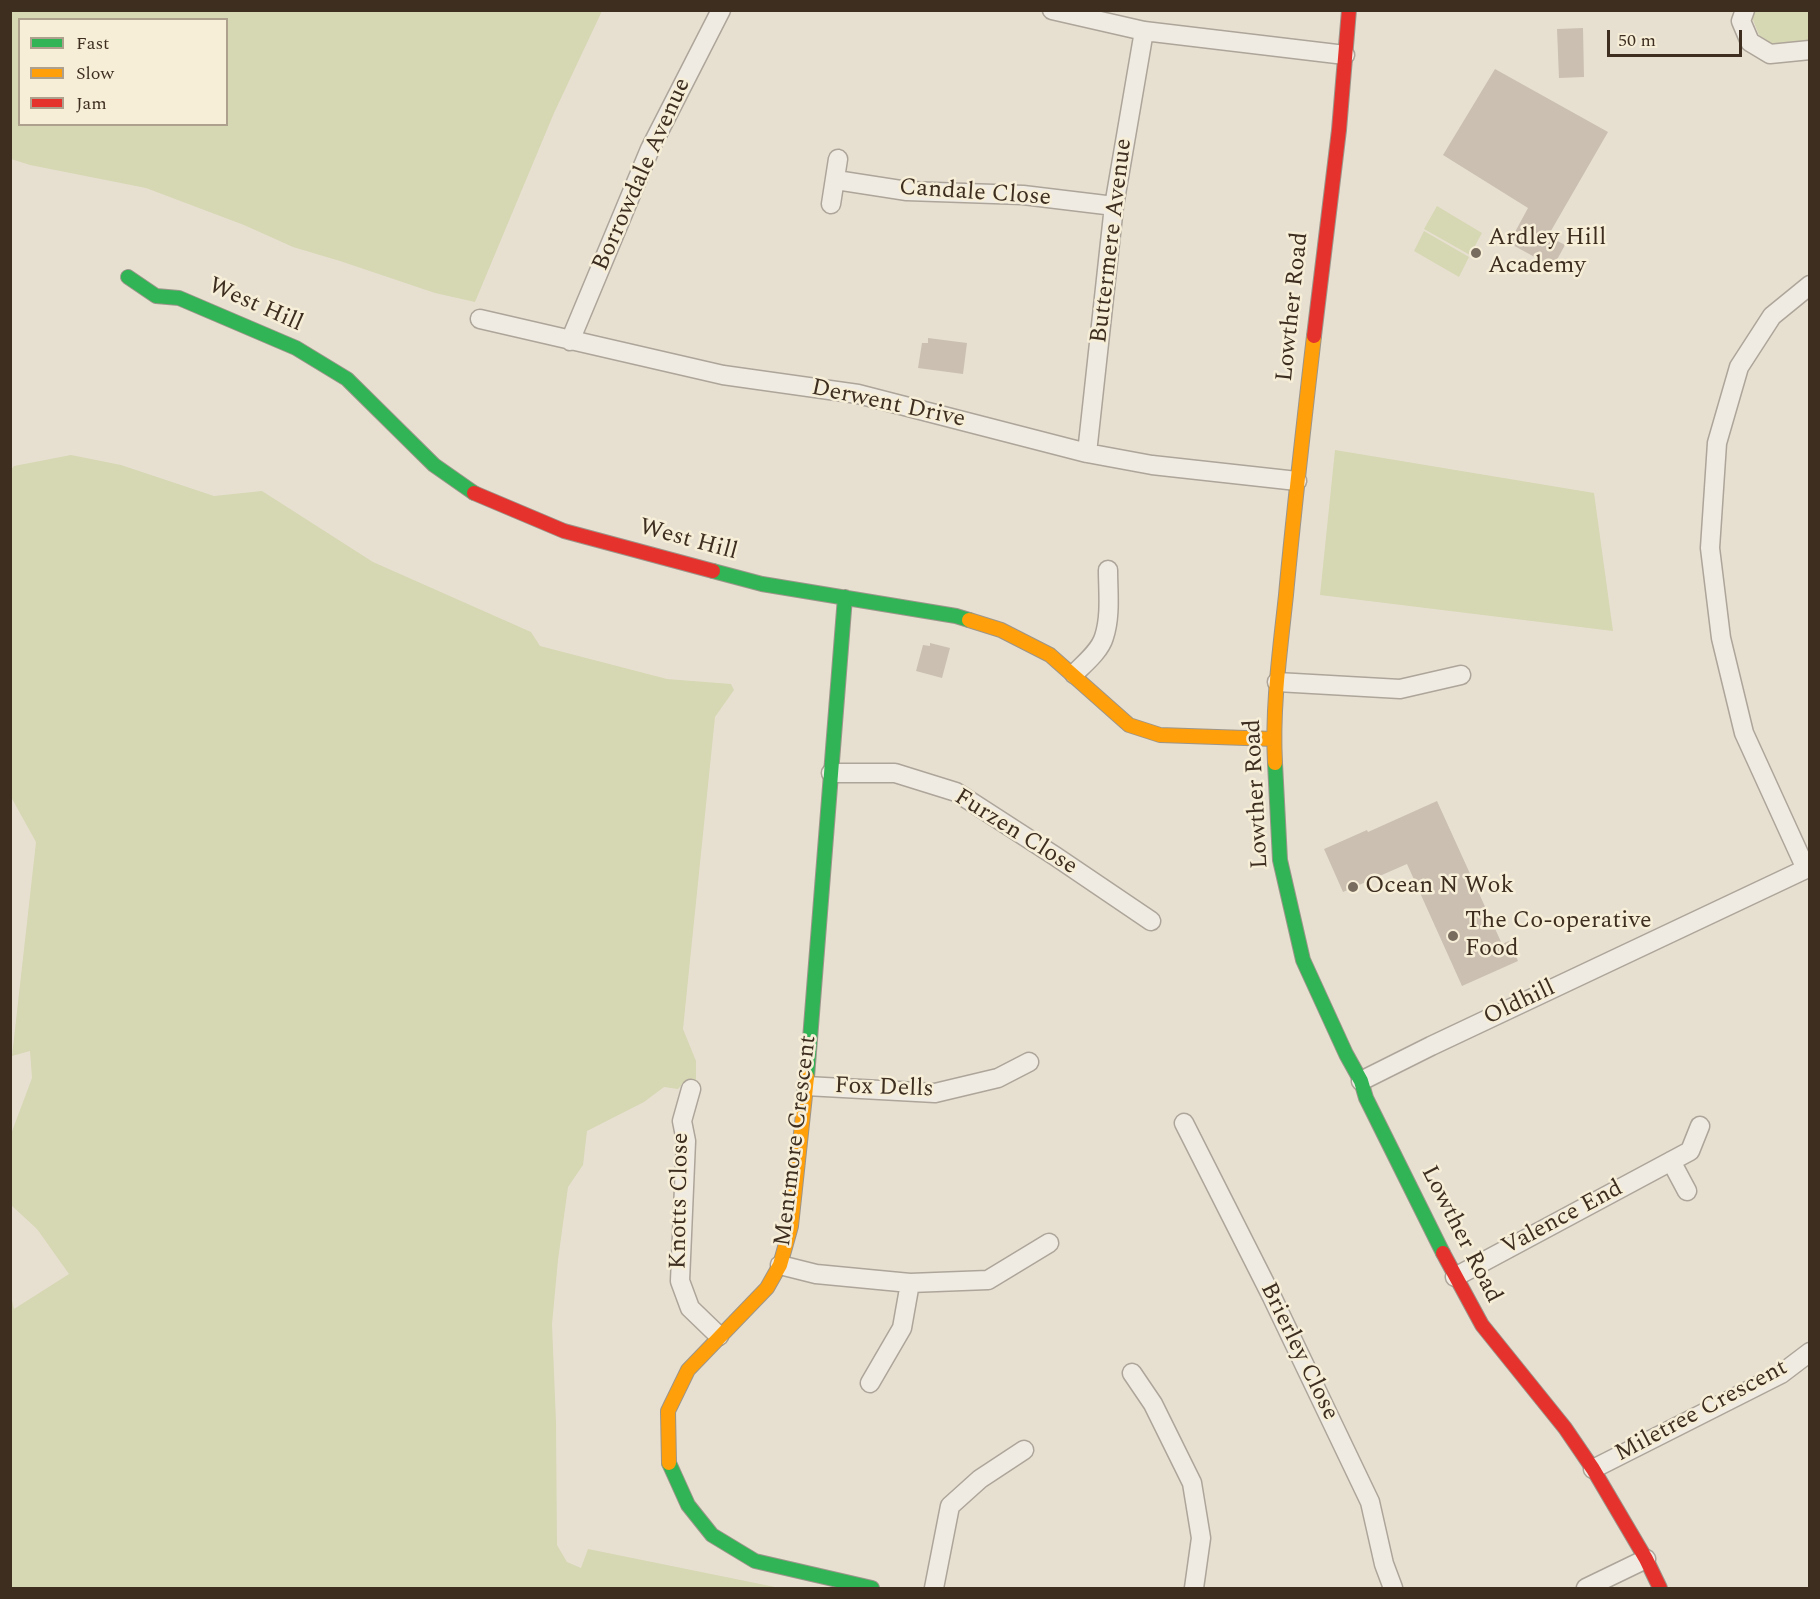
<!DOCTYPE html>
<style>
body{margin:0}
#map{position:relative;width:1820px;height:1599px;overflow:hidden;background:#e7e0d1;font-family:Spectral,serif}
canvas{display:block}
.frame{position:absolute;inset:0;border:12px solid #3d2e20;pointer-events:none}
.legend{position:absolute;left:18px;top:18px;width:210px;height:108px;box-sizing:border-box;background:#f7eed8;border:2px solid #ada18e;margin:0;padding:8px 10px;list-style:none;font-size:18px;color:#3d2e20}
.legend li{display:flex;align-items:center;gap:12px;height:30px}
.legend b{width:30px;border:2px solid #ada18e}
.scale{position:absolute;left:1607px;top:30px;width:135px;height:27px;box-sizing:border-box;border:3px solid #3d2e20;border-top:0;padding-left:8px;font-size:18px;line-height:21px;white-space:nowrap;color:#3d2e20;-webkit-text-stroke:4px #f7eed8;paint-order:stroke}
</style>
<div id="map">
<canvas width="1820" height="1599"></canvas>
<div class="frame"></div>
<ul class="legend">
<li><b style="height:8px;background:#30b455"></b>Fast</li>
<li><b style="height:8px;background:#ff9f0a"></b>Slow</li>
<li><b style="height:8px;background:#e5322d"></b>Jam</li>
</ul>
<div class="scale">50 m</div>
</div>
<script>
const g = document.querySelector('canvas').getContext('2d');
g.lineJoin = 'round';
function fillPath(path, color) { g.fillStyle = color; g.fill(path, 'evenodd'); }
function strokePath(path, color, width, dash) { g.strokeStyle = color; g.lineWidth = width; g.lineCap = dash ? 'butt' : 'round'; g.setLineDash(dash || []); g.stroke(path); }
function label(font, color, halo, rows, align = 'center') {
  g.font = font + ' Spectral,serif'; g.lineWidth = 5; g.setLineDash([]); g.textBaseline = 'middle'; g.strokeStyle = halo; g.fillStyle = color; for (const [text, x, y, turn = 0] of rows) {
    g.save(); g.translate(x, y); g.rotate((+turn || 0) * Math.PI / 180); g.textAlign = isNaN(turn) ? turn : align; if (halo) g.strokeText(text, 0, 0); g.fillText(text, 0, 0); g.restore();
  }
}
const green = new Path2D(`
 M10,11L11,10L602,11L554,113L475,302L435,293L340,261L293,247L244,225L146,188L30,165L11,159ZM20,20H226V124H20Z
 M1753,11H1809V42L1774,45L1759,35L1751,15Z
 M1437,206L1482,233L1470,255L1424,229Z
 M1424,231L1469,257L1459,277L1414,251Z
 M1335,450L1594,493L1613,631L1320,595Z
 M71,455L121,465L214,496L262,491L373,562L531,632L540,646L667,679L731,684L734,690L715,717L683,1029L696,1061V1080L687,1079L678,1089L664,1087L644,1102L587,1131L583,1165L568,1187L558,1260L552,1324L556,1422L557,1545L567,1562L581,1568L588,1549L780,1588H11V1296L14,1309L69,1274L37,1229L11,1205V1134L32,1078L30,1051L12,1056L36,842L11,797V470L14,466Z`);
const building = new Path2D(`
 M1583,28L1584,77L1559,78L1557,29Z
 M1495,69L1608,132L1548,236L1565,245L1553,267L1509,243L1528,208L1443,155Z
 M928,338L967,343L963,374L918,368L922,343H928Z
 M930,643L950,648L942,678L916,671L923,645L930,646Z
 M1437,801L1502,944L1509,941L1518,961L1462,986L1407,864L1343,892L1324,849L1367,830L1368,832Z`);
const street = new Path2D(`
 M1052,10L1144,31L1345,55
 M1745,10L1741,21L1750,42L1770,54L1810,50
 M836,180L907,191L1023,195L1114,206
 M831,204L838,159
 M480,319L723,375L858,394L1087,453L1152,465L1297,481
 M570,341L650,149L721,10
 M1087,453L1114,206L1144,31
 M1074,674C1084,664 1100,651 1104,637C1111,616 1108,591 1108,570
 M1277,682L1400,689L1461,675
 M831,773H895L956,792L1055,856L1151,921
 M1806,869L1744,733L1721,638L1710,548L1717,443L1739,367L1772,316L1810,285
 M1361,1081L1431,1046L1810,867
 M806,1086L935,1093L998,1078L1029,1062
 M691,1089L682,1121L686,1141L680,1281L690,1308L719,1336
 M1184,1123L1272,1297L1370,1502L1384,1564L1393,1588
 M1671,1161L1687,1191
 M780,1265L816,1274L910,1283L988,1280L1049,1243
 M1455,1277L1690,1151L1700,1126
 M1132,1373L1153,1404L1192,1483L1201,1538L1194,1588
 M870,1383L902,1328L910,1283
 M1593,1469L1781,1374L1810,1352
 M934,1588L950,1506L980,1479L1024,1450
 M1586,1588L1646,1559`);
const fast = new Path2D(`
 M128,277L156,296L179,298L296,348L347,379L434,465L474,493
 M713,571L762,584L956,616L969,620
 M1275,763L1280,860L1303,960L1346,1054L1361,1081L1366,1098L1443,1253
 M807,1077L845,597
 M669,1463L688,1505L712,1535L755,1561L872,1588`);
const slow = new Path2D(`
 M969,620L1001,630L1050,655L1129,725L1160,735L1274,739
 M1275,763C1272,707 1280,651 1286,595C1294,508 1304,422 1314,336
 M669,1463L668,1411L688,1370L767,1288L780,1265L791,1226L807,1077`);
const jam = new Path2D(`
 M1314,336L1339,130L1349,10
 M474,493L564,531L713,571
 M1443,1253L1482,1325L1565,1428L1593,1469L1646,1559L1660,1588`);
const markers = [
 [1476,253,6,"#786c5e"],
 [1353,887,6,"#786c5e"],
 [1453,936,6,"#786c5e"]
];
const streetNames = [
 ["Borrowdale Avenue",643,175,-66],
 ["Candale Close",975,194,4],
 ["Buttermere Avenue",1113,241,-83],
 ["West Hill",255,306,24],
 ["Lowther Road",1294,307,-84],
 ["Derwent Drive",888,405,12],
 ["West Hill",688,541,15],
 ["Lowther Road",1258,794,-93],
 ["Furzen Close",1015,833,32],
 ["Oldhill",1520,1004,-25],
 ["Fox Dells",884,1089,2],
 ["Mentmore Crescent",797,1141,-83],
 ["Knotts Close",681,1201,-89],
 ["Valence End",1563,1219,-28],
 ["Lowther Road",1460,1235,63],
 ["Brierley Close",1298,1352,64],
 ["Miletree Crescent",1702,1412,-28]
];
const poiNames = [
 ["Ardley Hill",1488,239],
 ["Academy",1488,267],
 ["Ocean N Wok",1365,887],
 ["The Co-operative",1465,922],
 ["Food",1465,950]
];
fillPath(green, '#d6d7b3');
fillPath(building, '#cbbfb2');
strokePath(street, '#ada599', 21);
strokePath(fast, '#9c958a', 16);
strokePath(slow, '#9c958a', 16);
strokePath(jam, '#9c958a', 16);
strokePath(street, '#efebe3', 18);
strokePath(fast, '#30b455', 14);
strokePath(slow, '#ff9f0a', 14);
strokePath(jam, '#e5322d', 14);
for (const [x, y, r, color] of markers) { const dot = new Path2D(); dot.arc(x, y, r, 0, 2 * Math.PI); g.fillStyle = color; g.fill(dot); strokePath(dot, '#f7eed8', 2); }
label('24px', '#3d2e20', '#f7eed8', streetNames);
label('24px', '#3d2e20', '#f7eed8', poiNames, 'left');
</script>
